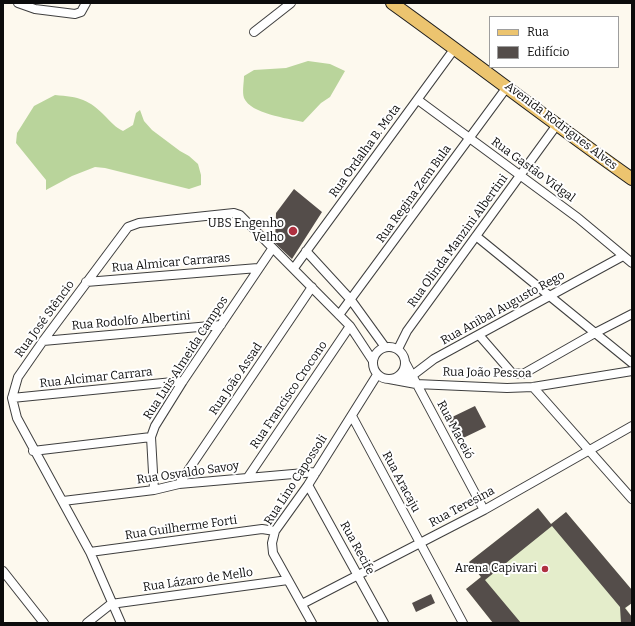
<!DOCTYPE html>
<meta charset="utf-8">
<style>
body{margin:0}
#map{position:relative;width:635px;height:626px;overflow:hidden;background:#fdf9ee;font-family:Bitter,serif}
canvas{display:block}
.frame{position:absolute;inset:0;border:4px solid #0c0c0c;pointer-events:none}
.legend{position:absolute;left:489px;top:16px;width:130px;height:52px;box-sizing:border-box;background:#fff;border:1px solid #9e9e9e;margin:0;padding:5px 7px;list-style:none;font-size:12px;color:#0c0c0c}
.legend li{display:flex;align-items:center;gap:8px;height:20px}
.legend b{width:20px;border:1px solid #9e9e9e}
</style>
<div id="map">
<canvas width="635" height="626"></canvas>
<div class="frame"></div>
<ul class="legend">
<li><b style="height:5px;background:#ecc46f"></b>Rua</li>
<li><b style="height:11px;background:#544d4a"></b>Edifício</li>
</ul>
</div>
<script>
const g = document.querySelector('canvas').getContext('2d');
g.lineJoin = 'round';
function fillPath(path, color) { g.fillStyle = color; g.fill(path, 'evenodd'); }
function strokePath(path, color, width, dash) { g.strokeStyle = color; g.lineWidth = width; g.lineCap = dash ? 'butt' : 'round'; g.setLineDash(dash || []); g.stroke(path); }
function label(font, color, halo, rows, align = 'center') {
  g.font = font + ' Bitter,serif'; g.lineWidth = 4; g.setLineDash([]); g.textBaseline = 'middle'; g.strokeStyle = halo; g.fillStyle = color; for (const [text, x, y, turn = 0] of rows) {
    g.save(); g.translate(x, y); g.rotate((+turn || 0) * Math.PI / 180); g.textAlign = isNaN(turn) ? turn : align; if (halo) g.strokeText(text, 0, 0); g.fillText(text, 0, 0); g.restore();
  }
}
const forest = new Path2D(`
 M308,61L330,64L345,71L330,97L321,103L303,122C287,118 251,114 244,98C242,92 244,82 244,76L254,70L286,68Z
 M55,95C79,97 89,99 106,117C112,123 115,127 123,131L133,125L136,113L140,110L144,121L152,130L180,151L189,156L198,164L201,175V185L189,189L105,168L95,167L72,176L46,190V180L16,143L17,133L34,106Z`);
const pitch = new Path2D(`
 M538,508L551,524L566,512L632,590V603L626,608L632,617V623H493L466,589L481,577L469,562Z`);
const building = new Path2D(`
 M294,189L322,212L292,259L275,243L276,213Z
 M475,406L486,427L459,440L448,419Z
 M538,508L551,524L566,512L632,590V603L625,608L632,617V623H621L620,607L552,526L485,580L521,623H493L466,589L481,577L469,562Z
 M431,594L435,603L416,612L412,603Z`);
const minor = new Path2D(`
 M18,3L35,9L75,14L81,12L86,3
 M254,32L291,3
 M418,100L578,218L632,263
 M476,236L632,363
 M306,251L351,300L385,347
 M294,268L455,48
 M86,282L258,268
 M339,315L507,87
 M479,335L512,373L523,374L595,333L632,314
 M43,341L221,325
 M373 363a16 16 0 1 1 32 0a16 16 0 1 1-32 0Z
 M398,349L407,331L556,126
 M405,362L484,510
 M395,378L413,375L434,359L623,256
 M389,379L416,384L507,388L533,387L632,371
 M533,387L632,499
 M12,398L183,381
 M352,416L463,623
 M33,451L151,437
 M248,477L350,326
 M179,484L312,287
 M308,485L384,623
 M154,490L151,437L155,426L183,381L272,249
 M63,501L154,490L179,484L316,472
 M90,552L262,529L275,531
 M3,571L44,623
 M302,604L484,510L632,426
 M87,623L111,604L288,580
 M121,623L90,552L17,418L12,398L18,377L43,341L128,227L139,223L234,213L240,215L350,326L373,361
 M312,623L273,553L272,543L275,531L308,485L377,375`);
const primary = new Path2D(`
 M392,3C473,61 551,122 632,179`);
const markers = [
 [293,231,5,"#af3141"],
 [545,569,4,"#af3141"]
];
const streetNames = [
 ["Avenida Rodrigues Alves",561,126,37],
 ["Rua Ordalha B. Mota",365,151,-54],
 ["Rua Gastão Vidgal",533,170,36],
 ["Rua Regina Zem Bula",414,194,-54],
 ["Rua Olinda Manzini Albertini",458,241,-54],
 ["Rua Almicar Carraras",171,263,-5],
 ["Rua Anibal Augusto Rego",503,308,-29],
 ["Rua José Stêncio",45,319,-54],
 ["Rua Rodolfo Albertini",131,321,-5],
 ["Rua Luis Almeida Campos",186,358,-57],
 ["Rua João Pessoa",487,373,1],
 ["Rua Alcimar Carrara",96,378,-6],
 ["Rua João Assad",236,379,-56],
 ["Rua Francisco Crocono",289,395,-56],
 ["Rua Maceió",455,430,62],
 ["Rua Osvaldo Savoy",188,473,-8],
 ["Rua Lino Capossoli",296,480,-57],
 ["Rua Aracaju",401,482,62],
 ["Rua Teresina",462,507,-28],
 ["Rua Guilherme Forti",181,528,-8],
 ["Rua Recife",357,548,61],
 ["Rua Lázaro de Mello",198,580,-8]
];
const poiNames = [
 ["UBS Engenho",284,224],
 ["Velho",284,238],
 ["Arena Capivari",537,569]
];
fillPath(forest, '#b9d49b');
fillPath(pitch, '#e4edcb');
fillPath(building, '#544d4a');
strokePath(minor, '#3f3f3f', 10);
strokePath(primary, '#1d1d1d', 14);
strokePath(minor, '#fff', 8);
strokePath(primary, '#ecc46f', 12);
for (const [x, y, r, color] of markers) { const dot = new Path2D(); dot.arc(x, y, r, 0, 2 * Math.PI); g.fillStyle = color; g.fill(dot); strokePath(dot, '#fff', 1.5); }
label('12px', '#0c0c0c', '#fff', streetNames);
label('12px', '#0c0c0c', '#fff', poiNames, 'right');
</script>
